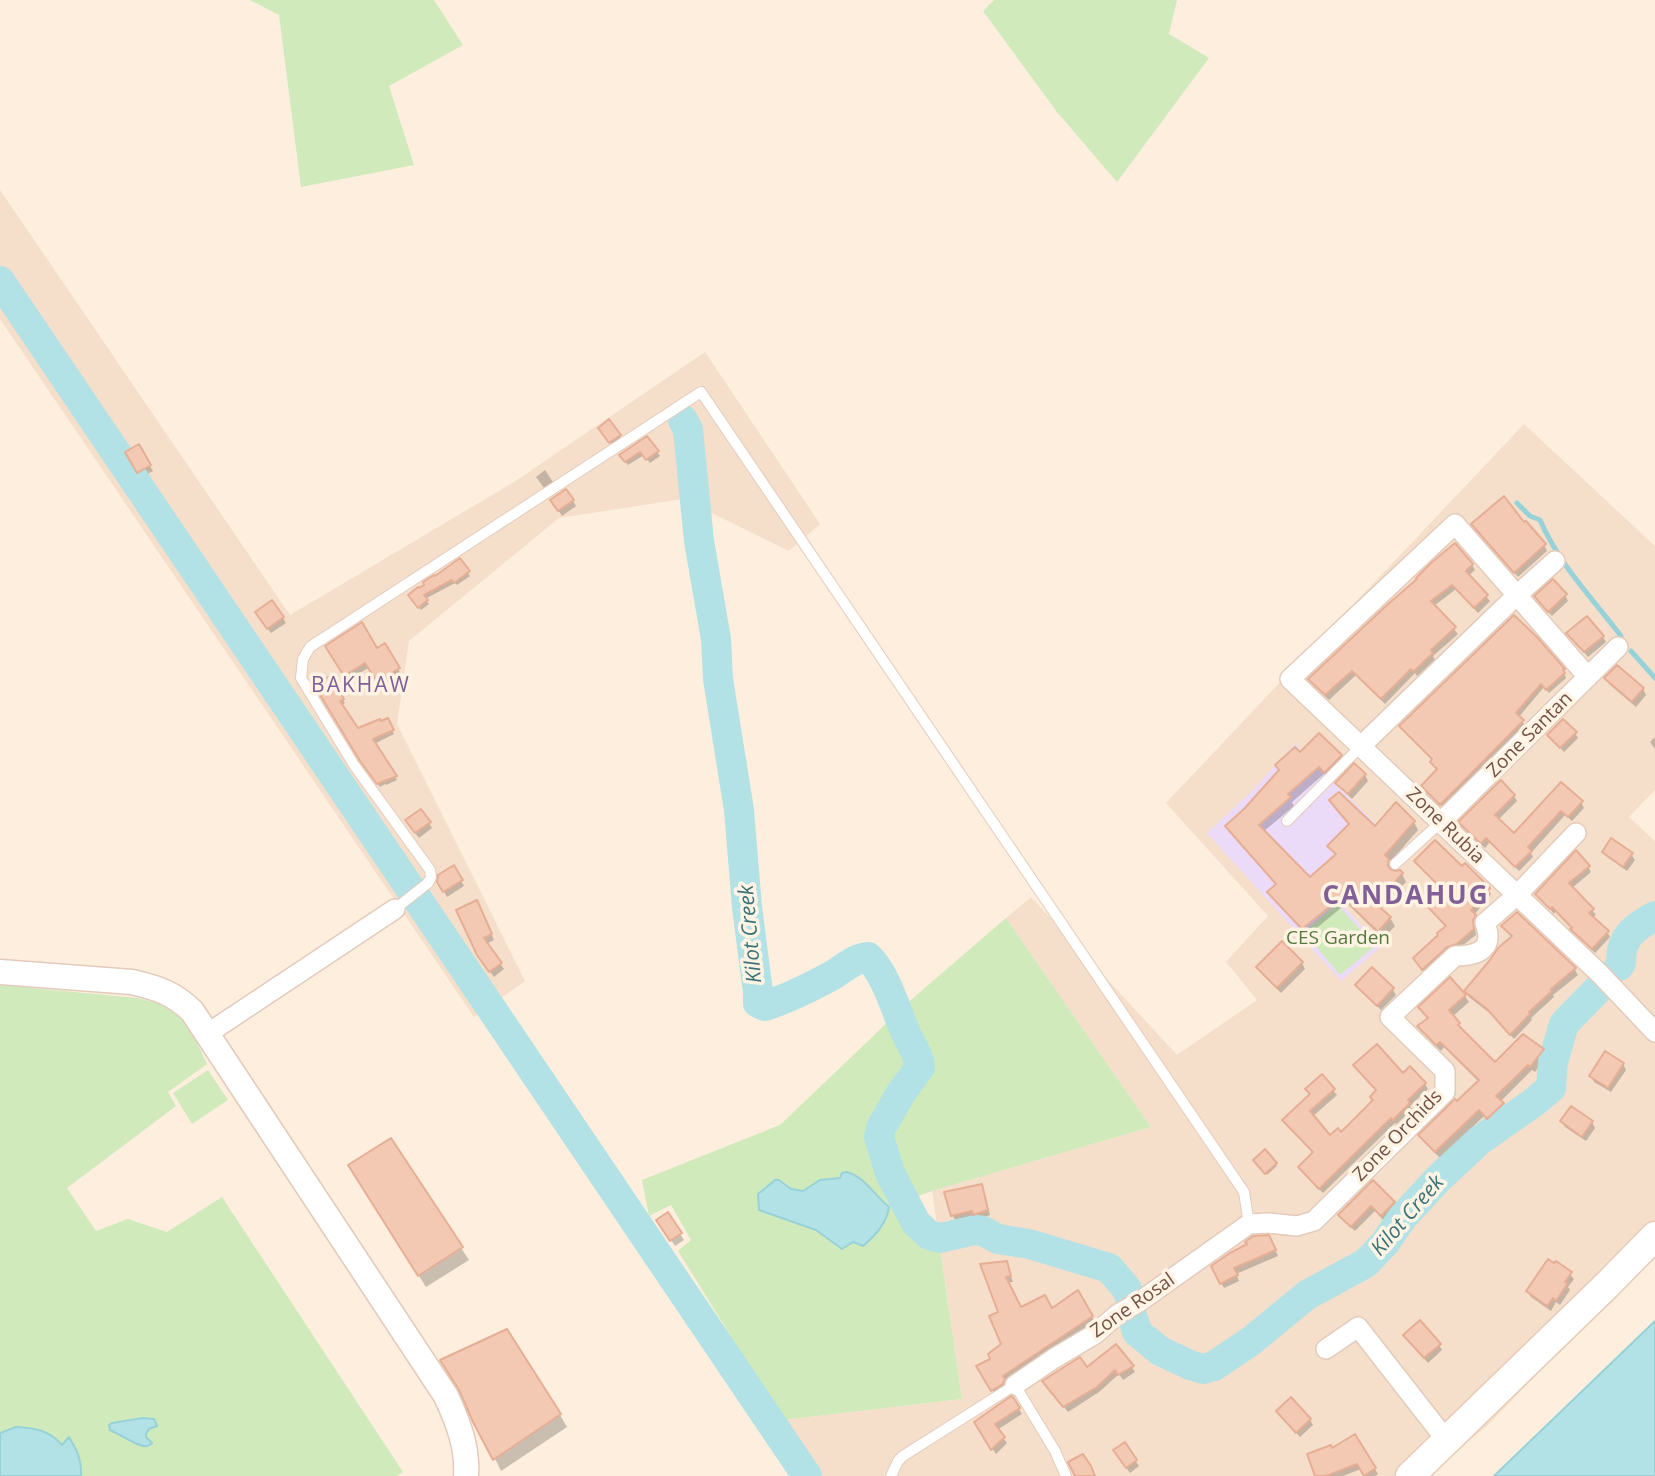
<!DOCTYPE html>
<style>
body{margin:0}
canvas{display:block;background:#fdeedd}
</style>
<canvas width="1655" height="1476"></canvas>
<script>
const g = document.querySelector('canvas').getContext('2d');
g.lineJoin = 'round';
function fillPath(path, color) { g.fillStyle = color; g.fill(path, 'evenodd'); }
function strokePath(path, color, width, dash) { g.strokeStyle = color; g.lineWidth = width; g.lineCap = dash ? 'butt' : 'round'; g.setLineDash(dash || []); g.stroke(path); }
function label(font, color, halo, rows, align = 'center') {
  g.font = font + ' "Open Sans",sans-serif'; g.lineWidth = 7; g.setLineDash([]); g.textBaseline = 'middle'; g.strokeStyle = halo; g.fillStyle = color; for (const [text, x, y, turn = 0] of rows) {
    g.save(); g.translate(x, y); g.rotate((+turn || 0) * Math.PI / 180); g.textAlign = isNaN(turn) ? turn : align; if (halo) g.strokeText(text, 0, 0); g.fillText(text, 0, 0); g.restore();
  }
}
const residential = new Path2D(`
 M0,190L290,615L514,482L705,352L820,524L789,551L683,499L559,518L409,641L397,724L525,981L474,1017L0,319Z
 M1524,424L1655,546V790L1629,817L1655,841V1252L1487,1426L1426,1476H821L783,1420L962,1399L932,1191L1151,1127L1006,918L1031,897L1177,1055L1257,1000L1226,962L1268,916L1166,803Z`);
const education = new Path2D(`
 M1295,744L1391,839L1335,897L1381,947L1341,981L1207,833L1250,793Z`);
const green = new Path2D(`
 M250,0H434L463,45L389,86L414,165L301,187L279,15Z
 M994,0H1177L1169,34L1209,58L1117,182L1057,112L983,11Z
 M1337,904L1375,946L1340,975L1304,932Z
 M1006,918L1151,1127L932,1191L913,1198L899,1168L888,1131L930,1070L929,1056L905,1005Z
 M0,985L138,998L165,1005L190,1027L207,1064L168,1092L176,1106L67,1188L96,1231L128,1219L167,1232L222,1197L403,1472L397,1476H0Z
 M889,1021L908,1061L869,1130C869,1132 869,1139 869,1141C875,1162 905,1238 924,1247C929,1249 935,1249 940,1248L962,1399L783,1420L678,1251L691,1240L671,1205L649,1216L642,1180L780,1125Z
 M208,1070L228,1100L192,1124L173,1093Z`);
const water = new Path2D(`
 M847,1172C865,1177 875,1196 889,1207C887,1222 875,1236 863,1246L853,1242L842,1249L816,1230L759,1210L758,1194L775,1180H779L791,1189L803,1191L820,1180L840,1178L842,1173Z
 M1655,1321V1476H1494Z
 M143,1418L154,1419L157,1426L149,1429L146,1434V1437L152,1443C150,1444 149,1446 147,1446C139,1448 118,1433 110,1430L109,1425L112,1423Z
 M16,1427C35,1428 49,1430 62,1445L69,1437C77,1450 82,1460 81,1476H0V1433Z`);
const shadow = new Path2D(`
 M609,422L621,438L612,444L600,429Z
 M647,438L660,456L650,463L644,455L628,465L623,459Z
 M138,446L153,471L142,477L127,452Z
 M545,470L553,482L544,488L536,477Z
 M552,500L573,501L576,506L562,516Z
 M1476,529L1544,545L1547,551L1518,577Z
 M459,561L470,576L457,585L455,583L425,599L429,604L421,610L412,599Z
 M1472,565L1475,570L1468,576L1490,601L1478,613L1456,589L1434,606L1458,634L1433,656L1435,660L1417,676L1415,673L1385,704L1356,675L1329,700L1313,685L1310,679Z
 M1565,595L1568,601L1552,616L1539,602Z
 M260,618H283L286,623L271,633Z
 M1569,634L1603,637L1606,642L1588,657Z
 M384,645L401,674L381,686L370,667L348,680L327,647L377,650Z
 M1563,670L1566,678L1549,693L1544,687L1518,718L1525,725L1444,808L1425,791L1423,787L1438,770L1432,762L1433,760L1401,727Z
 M329,678L345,703L341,705L357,731L388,720L394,734L374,744L397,780L386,785L385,784L380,787L365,765Z
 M1606,678L1643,689L1646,695L1636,707L1609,684Z
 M1575,733L1578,738L1564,752L1549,735Z
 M1655,737V749L1650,742Z
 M1300,755L1340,756L1345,764L1330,779L1324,774L1292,802L1294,806L1263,832L1310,880L1336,856L1330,847L1350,826L1335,809L1331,801L1375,829L1414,822L1418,830L1391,861L1388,858L1387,874L1390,864L1393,869L1392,872L1402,874L1406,882L1380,910L1390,918L1395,926L1383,939L1347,903L1307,936L1274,900L1270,892L1277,885L1232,834Z
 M1354,766L1365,775L1368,781L1352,799L1341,788L1337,783Z
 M1561,784L1581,802L1584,808L1572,821L1565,815L1531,853L1533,857L1519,871L1490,842L1485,848L1464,828L1460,822L1514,796L1517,801L1498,820L1514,836Z
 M429,823L432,828L419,838L410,826Z
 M1604,852L1631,854L1635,860L1627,871L1607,857Z
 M1417,862L1488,889L1491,894L1475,914L1470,929L1476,919L1478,922L1475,927L1476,935L1426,974L1418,964L1447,927L1427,904L1442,889L1420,867Z
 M1588,867L1591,872L1572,888L1592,910L1596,915L1592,918L1607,932L1610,937L1595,953L1576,935L1573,929L1556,911L1554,914L1537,894Z
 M453,868L464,886L447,897L439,882Z
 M479,907L494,940L486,944L504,969L494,977L482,961Z
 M1517,914L1575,970L1578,975L1553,995L1554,997L1531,1018L1532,1020L1514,1039L1492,1015L1469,997L1466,992L1512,938L1503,926Z
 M1282,944L1302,963L1305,969L1281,993L1261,973L1258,967Z
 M1372,970L1393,990L1396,995L1381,1010L1361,990Z
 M1465,996L1469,1002L1452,1017L1462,1030L1495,1065L1543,1051L1546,1057L1535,1072L1532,1070L1500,1102L1506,1110L1492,1124L1484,1116L1440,1158L1424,1142L1421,1136L1479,1082L1444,1047L1441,1051L1423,1033L1419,1027L1429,1019L1420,1008Z
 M1623,1064L1626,1070L1611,1092L1594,1082L1591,1076Z
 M1322,1077L1337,1095L1312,1117L1330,1138L1341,1134L1425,1084L1428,1089L1410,1106L1412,1109L1397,1124L1395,1123L1323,1193L1303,1173L1300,1168L1314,1154L1288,1126L1311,1096Z
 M1562,1122H1592L1595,1128L1586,1141L1565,1127Z
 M390,1140L469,1260L426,1287L357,1178Z
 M1265,1152L1277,1166L1267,1175L1256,1163Z
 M1373,1182L1394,1203L1397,1209L1384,1221L1375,1211L1355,1231L1343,1220L1340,1215Z
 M981,1186L984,1191L990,1215L978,1219L976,1216L956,1221L952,1215Z
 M668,1215L684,1240L675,1246L659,1221Z
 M1272,1243L1278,1256L1236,1274L1239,1281L1224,1288L1213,1267Z
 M1006,1263L1013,1282H1008L1021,1309L1052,1310L1078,1293L1095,1322L1004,1382L1007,1386L996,1396L979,1367L993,1359L1003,1344L1000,1313Z
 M1570,1274L1574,1279L1568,1287L1570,1290L1560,1305L1556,1302L1551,1311L1531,1297L1528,1291Z
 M1408,1340L1439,1345L1442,1350L1428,1363Z
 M1132,1367L1135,1372L1123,1380L1119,1374L1099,1392L1068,1412L1048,1387L1086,1370Z
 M463,1393L560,1415L567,1427L501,1471Z
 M1012,1398L1022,1414L997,1430L1007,1443L996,1454L976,1423Z
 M1278,1411L1310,1420L1313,1425L1300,1437Z
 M1354,1437L1378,1474L1375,1476H1366L1361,1469L1343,1476H1317L1332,1451Z
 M1124,1444L1139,1466L1130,1473L1118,1456Z`);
const stream = new Path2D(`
 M1517,503L1530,516L1540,520C1559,564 1592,598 1621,636
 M1631,651L1655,678`);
const river = new Path2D(`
 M0,281L807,1476
 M683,420L688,430L699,541L716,639L718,679L739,810L747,907L758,992V1003L765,1006C789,998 811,987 833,975C844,968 855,958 868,957C886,974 895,1008 905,1031C910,1043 919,1055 920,1067L901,1093L881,1128L879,1137L890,1173L916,1223L929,1235L940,1238L975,1230L983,1231L998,1239L1029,1244L1109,1268L1127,1289L1130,1298
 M1619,966L1621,963C1620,938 1634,927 1655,916
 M1132,1315L1137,1332L1160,1351L1190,1365L1203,1369L1214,1366L1251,1341L1307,1295L1366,1263L1385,1243L1402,1218L1438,1179L1480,1140L1533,1103L1551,1088L1553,1062L1564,1024L1601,986`);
const building = new Path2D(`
 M609,419L621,435L609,443L598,428Z
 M647,436L659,451L646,460L640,452L625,462L619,455Z
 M139,444L151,465L137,473L125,452Z
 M566,489L574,500L558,511L550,500Z
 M1504,496L1524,522L1526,521L1546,544L1514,573L1471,524Z
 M1455,543L1473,564L1466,571L1488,595L1474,608L1452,585L1431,601L1456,627L1431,650L1433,653L1413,672L1411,669L1381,699L1352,671L1325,695L1308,679L1387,605L1417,579L1416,578L1432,562Z
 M460,558L470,571L454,583L452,580L424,595L428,600L418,608L408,595L418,587L419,588L424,585L423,582L434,575L435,576Z
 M1553,579L1567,594L1548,612L1534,596Z
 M272,600L284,617L267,629L255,612Z
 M1514,615L1537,637L1565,669L1563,670L1565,673L1546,690L1541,684L1516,713L1524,720L1440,805L1421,786L1437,769L1430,762L1432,759L1399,726Z
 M1587,616L1604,636L1584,652L1566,633Z
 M362,622L377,648L385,643L400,668L377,682L365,663L344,676L325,646Z
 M1617,665L1644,688L1632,702L1604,678Z
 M330,676L344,699L340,701L358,728L380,719L381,721L388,718L394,730L373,739L397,776L377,784L360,761L314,685Z
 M1563,719L1577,732L1560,748L1547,735Z
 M1319,733L1342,755L1324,773L1319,767L1288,794L1291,797L1259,825L1310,877L1336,854L1327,846L1349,824L1329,800L1339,792L1375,826L1396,802L1415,821L1385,855L1389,859L1388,865L1390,869L1396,871L1400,870L1403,873L1375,903L1391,917L1378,932L1342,897L1302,929L1267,892L1276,884L1225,826L1244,809L1279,770L1275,765L1295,747L1300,752Z
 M1354,763L1366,774L1348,794L1335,783Z
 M1501,780L1515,795L1495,815L1514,833L1561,782L1583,801L1568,817L1561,811L1528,847L1532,851L1515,867L1486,838L1481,844L1458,822Z
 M421,809L431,822L415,833L405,820Z
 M1611,838L1633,853L1623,867L1602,852Z
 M1435,840L1462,866L1465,863L1490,888L1471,910L1476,915L1473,920L1474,929L1457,944L1447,947L1422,970L1413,958L1438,935L1437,933L1446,926L1424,903L1441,888L1414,861Z
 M1576,850L1590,866L1569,883L1594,909L1589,913L1609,931L1592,949L1570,929L1572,928L1552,907L1550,909L1535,894Z
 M454,865L463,880L443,892L437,882L438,875Z
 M477,900L492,934L484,938L502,963L489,972L477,955L456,910Z
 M1517,912L1576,968L1551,989L1552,991L1529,1012L1530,1014L1510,1035L1487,1009L1464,991L1490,960L1498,948L1512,936L1501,926Z
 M1282,941L1303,962L1277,988L1256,967Z
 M1372,967L1394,988L1377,1006L1355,985Z
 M1450,977L1466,995L1449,1010L1460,1023L1458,1025L1495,1062L1523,1034L1544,1049L1530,1067L1528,1065L1496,1096L1504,1103L1487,1119L1479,1110L1435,1152L1418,1135L1455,1099L1457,1101L1479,1080L1440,1042L1436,1045L1417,1026L1428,1018L1418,1007Z
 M1377,1044L1403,1073L1410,1066L1426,1083L1408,1100L1410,1103L1393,1120L1391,1118L1319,1189L1298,1167L1313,1152L1282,1120L1310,1094L1305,1089L1322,1074L1335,1089L1310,1111L1330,1135L1338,1128L1341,1132L1373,1100L1370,1097L1376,1090L1353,1065Z
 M1605,1051L1624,1063L1608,1088L1589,1076Z
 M1571,1106L1593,1121L1582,1137L1560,1121Z
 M391,1138L463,1247L418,1276L348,1165Z
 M1265,1149L1277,1163L1265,1174L1253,1160Z
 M1373,1180L1395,1202L1381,1216L1371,1206L1351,1227L1338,1215Z
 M982,1184L988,1210L973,1215L972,1211L951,1216L944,1192Z
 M668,1212L682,1233L670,1241L656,1220Z
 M1269,1235L1276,1250L1234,1268L1238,1275L1220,1284L1211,1266L1230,1253L1247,1244L1245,1242L1253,1236Z
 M1548,1259L1554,1263L1556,1261L1572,1272L1565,1282L1568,1283L1556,1301L1553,1298L1547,1306L1526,1291Z
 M1007,1261L1011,1276L1006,1277L1021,1307L1045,1295L1052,1308L1078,1290L1093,1316L1003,1376L1005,1379L1003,1384L991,1391L976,1366L990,1359L988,1354L1001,1344L989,1316L998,1312L980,1264Z
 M1420,1320L1441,1344L1424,1358L1403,1335Z
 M507,1329L561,1414L493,1460L473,1422L459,1390L440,1360Z
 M1116,1344L1134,1366L1118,1375L1115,1370L1097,1387L1063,1407L1042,1381L1080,1357L1087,1367Z
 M1011,1396L1013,1397L1020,1408L995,1424L1005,1437L991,1450L974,1422Z
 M1291,1397L1311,1419L1296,1433L1276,1411Z
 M1355,1434L1376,1468L1364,1476L1357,1464L1326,1476H1315L1307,1454L1331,1445L1332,1448Z
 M1125,1442L1137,1460L1126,1468L1113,1450Z
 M1083,1454L1091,1466L1095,1476H1075L1068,1462Z`);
const service = new Path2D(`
 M1287,821L1361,746
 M1395,864L1441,822
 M395,909L428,883L431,877L430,870L354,765L301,678L303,659L310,647L701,392L1244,1192L1249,1224
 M891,1476L898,1461L903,1456L1015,1385L1055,1451L1066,1476`);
const minor = new Path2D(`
 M1588,677L1455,524L1290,679L1600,974L1655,1032
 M1361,746L1516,596L1555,561
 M1441,822L1618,647
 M207,1034L395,909
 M1326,1349L1358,1327L1447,1441
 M1015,1385L1053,1359L1095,1334L1118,1314L1139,1302L1249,1224L1269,1223L1297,1226L1314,1221L1445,1092V1071L1390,1017L1455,956C1478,956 1495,949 1485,923L1517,895L1576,833`);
const tertiary = new Path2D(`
 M0,972L132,982C158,988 173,993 192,1011L446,1396C458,1422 468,1447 466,1476`);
const secondary = new Path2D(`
 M1410,1476L1607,1285L1655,1236`);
const streetNames = [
 ["Zone Santan",1530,735,-45],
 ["Zone Rubia",1445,826,44],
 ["Zone Orchids",1398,1136,-46],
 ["Zone Rosal",1133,1306,-35]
];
const parkNames = [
 ["CES Garden",1338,939]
];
const neighbourhoodNames = [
 ["BAKHAW",361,686]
];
const waterNames = [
 ["Kilot Creek",751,934,-95],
 ["Kilot Creek",1408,1216,-49]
];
const districtNames = [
 ["CANDAHUG",1406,897]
];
fillPath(residential, '#f5dfcb');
fillPath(education, '#ecdaf9');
fillPath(green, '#d1eabc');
fillPath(water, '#b2e2e6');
strokePath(water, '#97d2d8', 2);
fillPath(shadow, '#0003');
strokePath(stream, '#97d2d8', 5);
strokePath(river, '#b2e2e6', 30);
fillPath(building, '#f3c9b4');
strokePath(building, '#e6ae94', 2);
strokePath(service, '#e3cbbc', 12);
strokePath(minor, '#e3cbbc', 22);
strokePath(tertiary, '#e3cbbc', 27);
strokePath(secondary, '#e8ccb9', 31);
strokePath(service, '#fff', 10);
strokePath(minor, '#fff', 19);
strokePath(tertiary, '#fff', 24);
strokePath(secondary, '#fff', 28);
label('19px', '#735245', '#fff3e4', streetNames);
label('19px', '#53793d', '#fff3e4', parkNames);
g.letterSpacing = '2px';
label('21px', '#816097', '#fff3e4', neighbourhoodNames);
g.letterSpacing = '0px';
label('italic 21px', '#397379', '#fff3e4', waterNames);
g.letterSpacing = '2px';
label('bold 26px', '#816097', '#fff3e4', districtNames);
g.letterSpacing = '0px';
</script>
